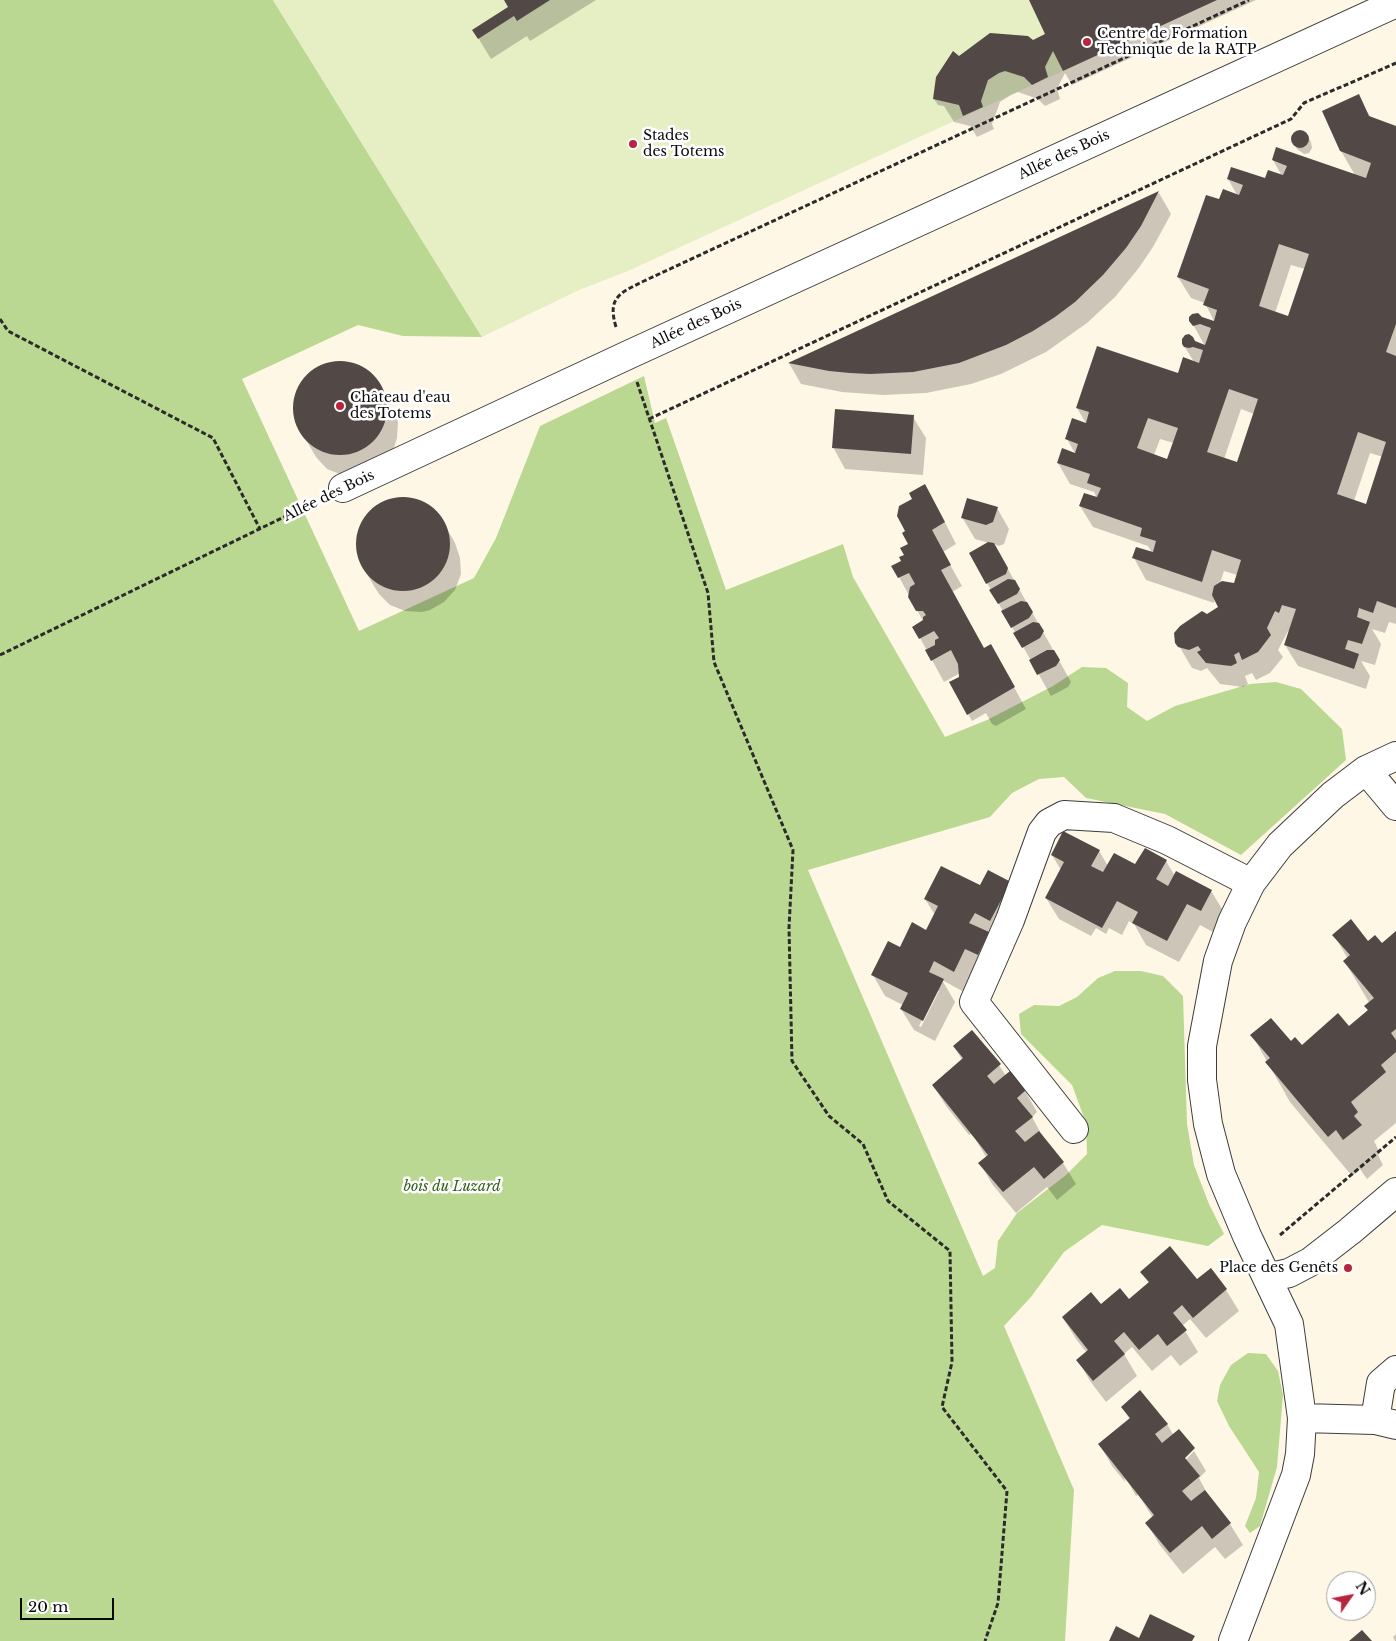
<!DOCTYPE html>
<meta charset="utf-8">
<style>
body{margin:0}
#map{position:relative;width:1396px;height:1641px;overflow:hidden;background:#fff7e6;font-family:"Libre Baskerville",serif}
canvas{display:block}
.north{position:absolute;left:1326px;top:1571px;width:50px;height:50px;box-sizing:border-box;background:#fff;border:1px solid #9d9d9d;border-radius:50%;rotate:57deg;font-size:14px;font-weight:700;line-height:20px;text-align:center;color:#090909}
.north::after{content:'';display:block;margin:auto;width:18px;height:22px;background:#b7243e;clip-path:polygon(50% 0,100% 100%,50% 72%,0 100%)}
.scale{position:absolute;left:20px;top:1598px;width:94px;height:22px;box-sizing:border-box;border:2px solid #090909;border-top:0;padding-left:6px;font-size:15px;line-height:18px;white-space:nowrap;color:#090909;-webkit-text-stroke:4px #fff;paint-order:stroke}
</style>
<div id="map">
<canvas width="1396" height="1641"></canvas>
<div class="north">N</div>
<div class="scale">20 m</div>
</div>
<script>
const g = document.querySelector('canvas').getContext('2d');
g.lineJoin = 'round';
function fillPath(path, color) { g.fillStyle = color; g.fill(path, 'evenodd'); }
function strokePath(path, color, width, dash) { g.strokeStyle = color; g.lineWidth = width; g.lineCap = dash ? 'butt' : 'round'; g.setLineDash(dash || []); g.stroke(path); }
function label(font, color, halo, rows, align = 'center') {
  g.font = font + ' "Libre Baskerville",serif'; g.lineWidth = 5; g.setLineDash([]); g.textBaseline = 'middle'; g.strokeStyle = halo; g.fillStyle = color; for (const [text, x, y, turn = 0] of rows) {
    g.save(); g.translate(x, y); g.rotate((+turn || 0) * Math.PI / 180); g.textAlign = isNaN(turn) ? turn : align; if (halo) g.strokeText(text, 0, 0); g.fillText(text, 0, 0); g.restore();
  }
}
const forest = new Path2D(`
 M0,0H273L482,337L403,336L358,325L242,379L359,631L474,578L496,538L540,426L644,376L655,423L666,418L726,590L843,544L853,577L945,737L987,720L1053,686L1082,667L1106,668L1128,683L1127,707L1147,721L1175,706L1250,684L1276,682L1301,689L1342,729L1346,760L1241,855L1165,814L1086,798L1064,777L1039,779L1012,793L990,817L808,870L983,1276L995,1268L998,1241L1017,1213L1066,1175L1087,1154L1086,1123L1072,1085L1021,1034L1019,1014L1034,1005L1059,1006L1077,997L1098,978L1115,971H1141L1163,976L1183,996L1187,1124L1194,1165L1209,1204L1224,1234L1208,1246L1102,1225L1064,1252L1031,1297L1004,1326L1074,1490L1065,1641H0Z
 M1248,1353L1266,1354L1278,1371L1283,1395L1277,1467L1260,1526L1250,1533L1245,1526L1256,1498L1259,1472L1229,1426L1217,1401L1220,1385L1231,1365Z`);
const pitch = new Path2D(`
 M273,0H1030L1063,71L628,271L579,290L482,337Z`);
const shadow = new Path2D(`
 M505,0H596L530,41L527,36L491,59L474,31L509,8Z
 M1031,0H1256L1072,85L1065,73L1057,89L1060,99L1045,106L1038,99L1018,92L1011,95L1000,102L992,124L994,129L977,137L970,126L954,122L944,106L938,105L934,99L960,58L1033,42L1046,35Z
 M1358,96L1371,118L1396,128V624L1389,622L1385,633L1372,629L1381,644L1375,665L1361,661L1370,676L1366,689L1298,666L1285,645L1290,632L1288,631L1278,650L1283,657L1270,673L1256,680L1252,673L1245,676L1248,684L1243,687L1220,684L1207,668L1201,671L1192,668L1175,639L1220,607L1215,599L1214,603L1146,580L1134,558L1152,553L1148,546L1093,527L1080,506L1097,498L1094,492L1070,484L1058,463L1076,455L1067,439L1087,425L1077,408L1179,375L1194,362L1183,344L1195,342L1205,346L1190,319L1201,318L1215,323L1205,303L1191,298L1178,277L1220,201L1237,195L1228,179L1266,180L1282,176L1273,160L1355,175L1341,151ZM1291,265L1305,269L1289,318L1275,313ZM1241,409L1254,414L1237,463L1224,459ZM1160,439L1174,443L1168,460L1154,455ZM1370,453L1383,457L1367,505L1354,501ZM1224,571L1237,575L1235,584L1220,583Z
 M1297,131H1302L1307,135L1311,142L1312,148L1309,153L1304,154L1297,149L1293,141V136Z
 M1159,193L1171,214L1153,247L1138,269L1115,297L1087,323L1046,352L1001,374L971,384L926,393L883,395L842,392L801,384L789,363Z
 M337,362L353,364L368,372L379,385L391,407L398,422L397,438L392,454L342,475L327,469L316,457L295,421L294,404L298,388L308,375L314,370L329,363Z
 M913,417L926,438L923,475L845,469L833,447Z
 M400,499L416,501L431,508L442,520L455,543L460,558L461,574L455,590L444,602L430,610L422,612L405,611L390,605L379,594L374,586L361,564L357,548L359,532L365,517L377,506L392,500Z
 M937,507L956,544L943,552L962,586L952,592L984,649L1003,667L1026,709L996,726L992,724L986,713L972,721L951,683L960,677V673L944,682L914,627L923,621L893,566L903,561L909,544Z
 M997,508L1009,529L1004,544L999,546L994,544L1071,682L1068,687L1051,696L970,553L989,543L975,539L962,517Z
 M1099,851L1108,866H1136L1166,861L1175,876L1211,891L1224,912L1213,932L1200,925L1179,962L1146,945L1134,924L1129,921L1122,935L1109,928L1106,934L1096,928L1091,936L1059,919L1046,898L1061,870L1052,855Z
 M1010,883L1022,904L966,993L942,980L955,1002L935,1041L914,1030L901,1009L903,1005L885,996L873,975L901,949L927,931L935,915L925,899ZM937,991H939L921,1027L919,1026Z
 M1396,933V1123L1374,1141L1380,1153L1378,1155L1383,1165L1367,1179L1360,1169L1352,1176L1290,1102L1252,1035L1291,1043L1301,1047L1349,1028L1368,1011L1366,1007L1370,1004L1345,962L1348,959L1334,935L1382,945Z
 M954,1047L999,1065L1006,1076L1010,1073L1025,1091L1037,1112L1032,1117L1044,1139L1063,1163L1076,1184L1057,1200L1047,1187L1016,1213L992,1184L980,1163L986,1157L976,1140L971,1134L969,1135L946,1106L933,1085L963,1061Z
 M1211,1270L1226,1290L1239,1311L1206,1338L1190,1319L1182,1326L1198,1352L1180,1366L1171,1355L1152,1371L1132,1347L1124,1354L1137,1376L1106,1402L1090,1381L1078,1360L1087,1353L1076,1339L1063,1318L1101,1306L1129,1301L1149,1284L1142,1272L1197,1281Z
 M1122,1407L1167,1424L1174,1436L1180,1462L1182,1464L1194,1451L1206,1471L1199,1478L1210,1499L1230,1524L1243,1545L1225,1559L1215,1547L1183,1574L1159,1544L1147,1523L1153,1518L1143,1502L1138,1495L1136,1496L1128,1482L1124,1478L1126,1483L1112,1466L1100,1445L1130,1420Z
 M1396,1634V1641H1395L1393,1637Z`);
const building = new Path2D(`
 M504,0H550L517,21L514,16L478,39L472,30L508,7Z
 M1029,0H1217L1063,71L1053,51L1045,67L1048,77L1032,85L1024,77L1005,71L999,73L988,80L981,101L983,107L963,116L959,105L933,99L936,77L953,51L959,56L990,33L1028,36L1033,40L1045,34Z
 M1359,94L1369,116L1396,126V324L1386,352L1396,356V608L1377,601L1373,613L1359,608L1357,617L1370,622L1362,644L1348,640L1345,649L1359,654L1354,669L1284,645L1296,609L1282,605L1279,613L1275,611L1267,628L1271,635L1258,652L1242,660L1239,652L1234,655L1237,663L1231,666L1206,663L1197,652L1201,650L1198,646L1189,650L1178,647L1175,643L1174,633L1180,626L1202,611L1207,614L1218,607L1212,595L1214,586L1222,581L1234,583L1241,560L1212,550L1202,582L1132,558L1136,547L1153,552L1156,541L1140,536L1142,528L1079,506L1084,493L1097,497L1101,488L1087,483L1090,474L1057,463L1062,448L1075,453L1078,444L1065,439L1072,418L1086,423L1089,412L1076,408L1097,346L1178,373L1183,357L1199,363L1203,350L1193,347L1189,348L1184,347L1182,344V339L1185,335L1189,334L1193,337L1195,341L1205,345L1211,328L1200,324L1193,326L1189,321V317L1192,314L1198,313L1202,317L1214,321L1217,310L1203,305L1209,289L1177,277L1206,195L1219,199L1223,189L1239,195L1243,185L1227,179L1231,167L1265,178L1268,170L1283,175L1287,166L1272,160L1276,147L1366,178L1371,163L1340,151L1322,111ZM1279,244L1309,254L1288,316L1259,306ZM1229,389L1258,399L1237,462L1207,452ZM1148,418L1178,428L1167,459L1137,448ZM1358,432L1386,442L1366,504L1337,494Z
 M1291 139a9 9 0 1 1 18 0a9 9 0 1 1-18 0Z
 M1159,191L1141,226L1126,248L1103,275L1075,302L1055,317L1033,331L1006,345L959,363L913,372L870,374L850,373L829,371L788,363Z
 M293 408a47 47 0 1 1 94 0a47 47 0 1 1-94 0Z
 M835,409L914,415L911,454L832,448Z
 M925,484L945,522L932,530L951,565L941,570L984,648L991,644L1015,687L967,715L949,682L959,677L958,664L951,650L931,661L925,650L935,645V640L939,638L934,631L919,639L912,627L923,620V617L926,615L923,611H916L908,597L910,587L915,584L909,573L898,578L891,566L901,561L899,557L904,555L900,548L908,544L902,533L905,531L897,516L899,506L912,499L909,493Z
 M356 544a47 47 0 1 1 94 0a47 47 0 1 1-94 0Z
 M967,498L998,507L993,522L986,525L961,518Z
 M988,542L994,543L1008,568L1006,574L986,584L969,553Z
 M1008,579L1015,580L1020,589L1017,594L998,604L989,590Z
 M1021,601L1027,602L1033,612L1029,618L1011,628L1001,611Z
 M1033,622L1039,623L1044,631L1040,638L1022,648L1013,633Z
 M1047,650H1054L1060,660L1056,666L1037,675L1029,660Z
 M1063,831L1100,850L1091,866L1103,872L1114,853L1135,864L1145,848L1167,860L1156,879L1168,886L1176,871L1212,890L1201,911L1187,904L1167,941L1132,923L1138,912L1117,901L1102,928L1045,898L1064,862L1051,855Z
 M941,866L980,885L988,870L1011,882L990,921L975,913L969,923L989,932L978,955L965,949L954,972L934,961L929,972L944,979L923,1021L900,1009L908,993L871,975L888,941L900,947L912,922L926,930L938,906L924,899Z
 M1351,919L1368,941L1375,935L1382,943L1396,931V1029L1391,1033L1396,1040V1052L1381,1065L1386,1072L1351,1102L1358,1112L1354,1116L1362,1125L1343,1140L1336,1130L1328,1137L1265,1062L1270,1058L1250,1035L1271,1018L1291,1041L1295,1037L1302,1045L1338,1013L1349,1026L1368,1010L1364,1006L1374,998L1343,961L1350,955L1332,935Z
 M972,1030L1001,1064L987,1076L994,1084L1010,1071L1026,1090L1017,1098L1033,1117L1015,1131L1025,1142L1039,1131L1064,1162L1044,1179L1034,1167L1003,1192L978,1163L988,1155L932,1085L963,1058L953,1046Z
 M1170,1246L1197,1279L1211,1268L1227,1289L1193,1318L1182,1305L1173,1313L1187,1330L1167,1346L1158,1334L1139,1350L1124,1332L1114,1341L1125,1354L1093,1381L1076,1360L1088,1350L1062,1317L1091,1292L1101,1304L1120,1288L1129,1299L1149,1282L1140,1272Z
 M1140,1390L1168,1424L1155,1434L1162,1443L1179,1429L1195,1448L1185,1458L1200,1476L1182,1491L1191,1501L1205,1490L1231,1523L1212,1539L1202,1526L1170,1553L1145,1523L1154,1515L1098,1444L1130,1418L1121,1407Z
 M1150,1614L1195,1636L1192,1641H1109L1116,1626L1139,1638Z
 M1362,1630L1372,1641H1349Z`);
const path = new Path2D(`
 M0,319L8,331L213,438L260,529
 M616,327C607,297 620,293 644,281L1249,0
 M637,382L708,593L714,662L793,850L789,928L792,1061L829,1116L863,1144L888,1201L950,1251L952,1362L942,1407L1007,1491L998,1603L985,1641
 M649,419L1291,119L1304,103L1396,63
 M0,655L317,501
 M1280,1235L1396,1137`);
const minor = new Path2D(`
 M343,488L628,355L1396,3
 M1366,770L1396,806
 M1074,1129L974,1002L1010,920L1042,832L1049,823L1064,815L1114,818L1167,840L1251,883
 M1267,1278L1289,1273L1310,1262L1350,1231L1396,1192
 M1302,1418L1375,1420L1396,1425
 M1375,1420L1381,1383L1396,1370
 M1233,1641L1296,1475L1300,1454L1302,1418L1289,1324L1247,1236L1221,1174L1208,1124L1202,1080V1046L1218,961L1232,922L1251,883L1280,845L1333,795L1366,770L1396,756`);
const markers = [
 [1087,42,5,"#b7243e"],
 [633,144,5,"#b7243e"],
 [340,406,5,"#b7243e"],
 [1348,1268,5,"#b7243e"]
];
const poiNames = [
 ["Centre de Formation",1097,34],
 ["Technique de la RATP",1097,50],
 ["Stades",643,136],
 ["des Totems",643,152],
 ["Château d'eau",350,398],
 ["des Totems",350,414],
 ["Place des Genêts",1338,1268,"right"]
];
const streetNames = [
 ["Allée des Bois",1064,155,-25],
 ["Allée des Bois",696,324,-25],
 ["Allée des Bois",329,496,-26]
];
const parkNames = [
 ["bois du Luzard",452,1187]
];
fillPath(forest, '#bad891');
fillPath(pitch, '#e5efc3');
fillPath(shadow, '#0003');
fillPath(building, '#524946');
strokePath(minor, '#3c3c3c', 30);
strokePath(path, '#2b2b2b', 3, [5, 2.5]);
strokePath(minor, '#fff', 28);
for (const [x, y, r, color] of markers) { const dot = new Path2D(); dot.arc(x, y, r, 0, 2 * Math.PI); g.fillStyle = color; g.fill(dot); strokePath(dot, '#fff', 2); }
label('14px', '#090909', '#fff', poiNames, 'left');
label('14px', '#090909', '#fff', streetNames);
label('italic 14px', '#335f1c', '#fff', parkNames);
</script>
